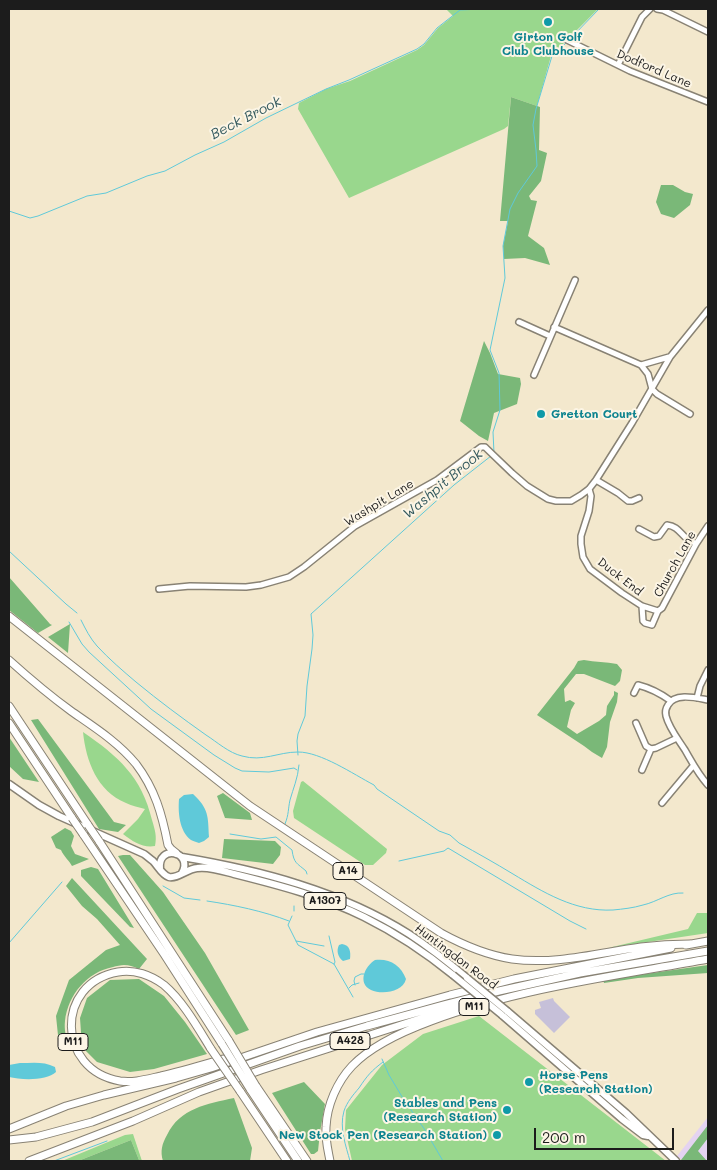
<!DOCTYPE html>
<style>
body{margin:0}
#map{position:relative;width:717px;height:1170px;overflow:hidden;background:#f3e8cd;font-family:Mali,sans-serif}
canvas{display:block}
.frame{position:absolute;inset:0;border:10px solid #1c1c1c;pointer-events:none}
.scale{position:absolute;left:534px;top:1128px;width:140px;height:22px;box-sizing:border-box;border:2px solid #1c1c1c;border-top:0;padding-left:6px;font-size:15px;line-height:18px;white-space:nowrap;color:#1c1c1c;-webkit-text-stroke:4px #fcf5e5;paint-order:stroke}
</style>
<div id="map">
<canvas width="717" height="1170"></canvas>
<div class="frame"></div>
<div class="scale">200 m</div>
</div>
<script>
const g = document.querySelector('canvas').getContext('2d');
g.lineJoin = 'round';
function fillPath(path, color) { g.fillStyle = color; g.fill(path, 'evenodd'); }
function strokePath(path, color, width, dash) { g.strokeStyle = color; g.lineWidth = width; g.lineCap = dash ? 'butt' : 'round'; g.setLineDash(dash || []); g.stroke(path); }
function label(font, color, halo, rows, align = 'center') {
  g.font = font + ' Mali,sans-serif'; g.lineWidth = 4; g.setLineDash([]); g.textBaseline = 'middle'; g.strokeStyle = halo; g.fillStyle = color; for (const [text, x, y, turn = 0] of rows) {
    g.save(); g.translate(x, y); g.rotate((+turn || 0) * Math.PI / 180); g.textAlign = isNaN(turn) ? turn : align; if (halo) g.strokeText(text, 0, 0); g.fillText(text, 0, 0); g.restore();
  }
}
const built = new Path2D(`
 M708,1117V1161H683L677,1156Z`);
const industrial = new Path2D(`
 M553,998L554,1001L570,1017L554,1033L535,1014V1010L541,1008L539,1002Z`);
const green = new Path2D(`
 M446,9H598L551,56L537,106L511,97L508,126L504,129L349,198L298,109L299,103L326,89L350,81L417,50L424,45L438,28L453,16Z
 M83,732C118,756 142,777 152,820C155,830 157,836 155,846C143,848 133,842 123,834L138,819L145,809C139,807 132,806 126,803C97,791 86,761 83,732Z
 M303,781L387,849L386,853L373,865H365L294,818L293,811L301,782Z
 M697,913H708V933L608,948L688,929Z
 M479,1016L666,1161H352L345,1129L346,1110L382,1065L423,1034Z
 M133,1134L142,1161H133L139,1160L131,1140L78,1161H62L125,1135Z`);
const forest = new Path2D(`
 M511,97L540,107L539,150L547,153L541,181L529,196L531,200L537,201L528,236L544,248L550,265L525,258L504,259L503,246L508,221H500Z
 M661,185H673L685,192L693,194L690,205L674,218L661,214L656,202Z
 M484,341L490,353L498,374L520,378L521,384L517,404L494,413L488,441L479,436L460,421Z
 M9,577L50,624L52,625L38,633L9,610Z
 M70,624L68,653L48,637Z
 M584,660C595,662 606,662 617,664L622,670L620,681L615,686L584,674H576L564,689L565,702L570,700L575,703L571,710L567,727L577,734L599,721L606,715L607,706L614,695V691L618,693L617,702L610,722L607,747L602,758L592,752L584,746L537,715L574,668L578,661Z
 M38,719L114,822L126,825L118,832L99,829L31,720Z
 M9,737L39,782L23,779L9,766Z
 M223,793L250,813L252,820L225,818L217,796Z
 M65,828L71,831L74,836L71,846L75,854L89,859L72,866C69,860 64,857 61,850L56,848L51,837Z
 M224,839L275,841L281,847L280,855L273,864L222,858Z
 M123,855H130L163,892L205,953L249,1030L236,1035L118,856Z
 M91,867L98,869L134,928L130,927L81,876V870Z
 M72,878L147,959L139,969C135,967 129,965 124,965C121,965 116,966 113,967C87,972 68,995 65,1021C64,1029 66,1037 68,1044L59,1045L56,1016L69,980L106,950L120,945L97,919L82,906L66,886Z
 M708,965V973L638,978L604,983L603,980Z
 M139,979L164,996L185,1022L207,1054L154,1069L130,1072L97,1062L82,1047L80,1018L87,998L110,980Z
 M304,1082L325,1104L320,1132L318,1151L314,1154H311L272,1093Z
 M234,1098L252,1148L250,1161H163C160,1151 162,1144 167,1135C180,1108 207,1104 234,1098Z
 M708,1125V1138L698,1151L707,1161H683L681,1160Z
 M131,1140L139,1160L133,1161H78Z`);
const water = new Path2D(`
 M193,794C209,809 208,816 209,837L204,841L199,843C196,842 193,841 191,840C179,831 178,812 179,799L184,795Z
 M342,944C350,945 351,952 350,959L343,961C338,957 336,951 339,945Z
 M375,960C389,958 401,965 406,979C403,992 382,995 371,990C357,983 365,966 375,960Z
 M20,1063C32,1063 44,1061 55,1067L56,1072C47,1081 21,1080 9,1077V1065Z`);
const stream = new Path2D(`
 M570,39L599,9
 M9,211L30,218L38,216L87,196L106,193L147,176L165,171L195,155L224,142L266,118L326,89L349,80L417,49L424,44L437,28L460,10L481,9
 M494,453L493,432L500,410L499,373L490,350L505,278L503,246L510,209L518,193L537,166L536,150L533,125L536,109L552,56L567,42
 M9,551L66,604L77,613
 M81,620C86,630 90,638 97,646C109,659 123,671 136,682C159,701 182,718 206,735C217,742 229,753 242,756C263,762 278,752 298,752C321,752 353,774 374,785L377,789L439,831L450,835L459,843C477,853 495,863 513,874C543,892 575,912 613,910C623,909 633,908 643,905C657,902 669,892 683,893
 M69,622L82,644L89,652L151,709L214,755L235,768L242,771L269,772L294,768L297,770
 M298,755L297,741L298,734L305,716L307,686L312,649L313,635L311,614L454,485L491,456
 M285,824C289,814 288,809 290,800C293,789 298,778 299,765
 M230,834L261,839L276,837L292,850C294,864 297,863 306,871L307,874
 M399,861L444,851L448,848L570,921L586,929
 M163,886L184,898L200,900
 M207,901C234,905 263,911 289,921
 M294,911V906
 M292,916L288,925L298,945L334,964L353,997
 M329,936L335,962L334,964
 M296,941L324,946
 M9,943L62,882
 M355,985L354,981L355,977L361,974H364
 M349,988L352,985L359,983
 M382,1059L389,1075L404,1100L425,1130L443,1161
 M54,1161L107,1141
 M350,1161C346,1146 339,1128 344,1111C347,1102 353,1095 359,1088C367,1076 371,1071 383,1062`);
const minor = new Path2D(`
 M657,9L663,10L708,32
 M565,39L630,71L708,102
 M618,65L642,17L650,9
 M519,322L550,336
 M554,327L641,365L648,374L652,389L657,394L690,414
 M641,365L669,357
 M534,375L575,280
 M596,480L618,493L628,501H632L639,498
 M589,489L591,496L589,511L581,536V544L583,557L590,569L622,593L642,606L658,611
 M639,529L654,537L659,536L667,525C676,526 679,531 685,537C688,539 693,542 696,544
 M159,589L190,586L246,587L261,585L289,577L304,567L355,526L437,480L481,447H485L487,449L512,473L527,486L548,499L556,501H571L581,495L589,489L596,480L632,423L670,357L708,310
 M642,606L643,621L645,623L652,625L658,611L662,608L696,544L708,526
 M634,693L638,685C650,688 660,693 671,701
 M697,698L700,686L708,670
 M708,700C697,698 675,692 668,705C666,708 665,712 666,716C669,728 678,739 685,750C692,762 698,774 708,785
 M636,723L646,746L651,749
 M651,749L656,748L677,738
 M642,770L651,749
 M662,803L693,766`);
const major = new Path2D(`
 M9,784L39,805L59,816L144,854C147,856 150,859 153,861C158,866 162,875 169,877C177,879 187,869 197,868C209,866 223,871 234,874C278,885 324,897 364,917C396,933 426,953 453,975
 M182,857C260,870 341,891 409,934C429,947 448,962 467,978
 M160,869C157,844 194,851 182,873
 M507,1011L626,1113L676,1161
 M502,1015L622,1119L643,1135L648,1136`);
const highway = new Path2D(`
 M9,616L250,806L441,933C463,945 486,955 512,959C555,965 598,953 641,947C657,945 673,944 690,944
 M9,660C29,678 49,695 71,711C94,727 118,742 136,764C155,789 162,814 168,845L171,849L176,853
 M9,706L88,825
 M9,723L72,818
 M83,834L164,954L222,1044
 M99,841L229,1041
 M686,945L708,941
 M211,1049C198,1028 183,1001 164,985C151,975 134,969 118,972C55,983 56,1070 120,1081C134,1083 147,1079 161,1076C182,1071 202,1065 223,1059
 M256,1086L307,1161
 M250,1089L298,1161
 M240,1091L287,1161
 M9,1129L66,1106L104,1095L176,1078L211,1068L317,1032L450,995L514,979L671,948
 M9,1140L36,1137L92,1122L178,1089L300,1046L367,1026L444,1005L499,991L580,973L708,951
 M29,1161L133,1121L199,1092L261,1070L479,1000
 M330,1161C328,1150 325,1139 326,1127C327,1105 337,1082 352,1066C372,1045 404,1031 431,1021C520,988 615,976 708,959`);
const majorBridge = new Path2D(`
 M453,975L502,1015
 M467,978L507,1011`);
const highwayBridge = new Path2D(`
 M72,818L83,834
 M88,825L99,841
 M229,1041L256,1086
 M222,1044L250,1089
 M211,1049L240,1091`);
const markers = [
 [548,22,5,"#0f9aa8"],
 [541,414,5,"#0f9aa8"],
 [529,1082,5,"#0f9aa8"],
 [507,1110,5,"#0f9aa8"],
 [497,1135,5,"#0f9aa8"]
];
const shields = [
 [348,871,30],
 [325,901,42],
 [474,1007,30],
 [350,1041,40],
 [73,1042,30]
];
const shieldNames = [
 ["A14",348,871],
 ["A1307",325,901],
 ["M11",474,1007],
 ["A428",350,1041],
 ["M11",73,1042]
];
const cultureNames = [
 ["Girton Golf",548,37,"center"],
 ["Club Clubhouse",548,51,"center"],
 ["Gretton Court",551,414],
 ["Horse Pens",539,1075],
 ["(Research Station)",539,1089],
 ["Stables and Pens",497,1103,"right"],
 ["(Research Station)",497,1117,"right"],
 ["New Stock Pen (Research Station)",487,1135,"right"]
];
const streetNames = [
 ["Dodford Lane",654,69,23],
 ["Washpit Lane",379,503,-31],
 ["Church Lane",675,564,-61],
 ["Duck End",620,577,38],
 ["Huntingdon Road",456,957,37]
];
const waterNames = [
 ["Beck Brook",246,118,-27],
 ["Washpit Brook",443,484,-40]
];
fillPath(built, '#e4d3f1');
fillPath(industrial, '#c6c0d9');
fillPath(green, '#99d78d');
fillPath(forest, '#7ab878');
fillPath(water, '#5fc9d9');
strokePath(stream, '#5fc9d9', 1);
strokePath(minor, '#888274', 8);
strokePath(major, '#888274', 9);
strokePath(highway, '#888274', 9);
strokePath(minor, '#fff', 5);
strokePath(major, '#fff', 6);
strokePath(highway, '#fff', 7);
strokePath(majorBridge, '#888274', 9, []);
strokePath(highwayBridge, '#888274', 9, []);
strokePath(majorBridge, '#fff', 6);
strokePath(highwayBridge, '#fff', 7);
for (const [x, y, r, color] of markers) { const dot = new Path2D(); dot.arc(x, y, r, 0, 2 * Math.PI); g.fillStyle = color; g.fill(dot); strokePath(dot, '#fcf5e5', 2); }
for (const [x, y, w] of shields) { const box = new Path2D(); box.roundRect(x - w / 2, y - 8.5, w, 17, 4); g.fillStyle = '#fcf5e5'; g.fill(box); strokePath(box, '#1c1c1c', 1); }
label('bold 11px', '#1c1c1c', null, shieldNames);
label('bold 12px', '#0d838f', '#fcf5e5', cultureNames, 'left');
label('12px', '#1c1c1c', '#fcf5e5', streetNames);
label('italic 14px', '#33595e', '#fcf5e5', waterNames);
</script>
